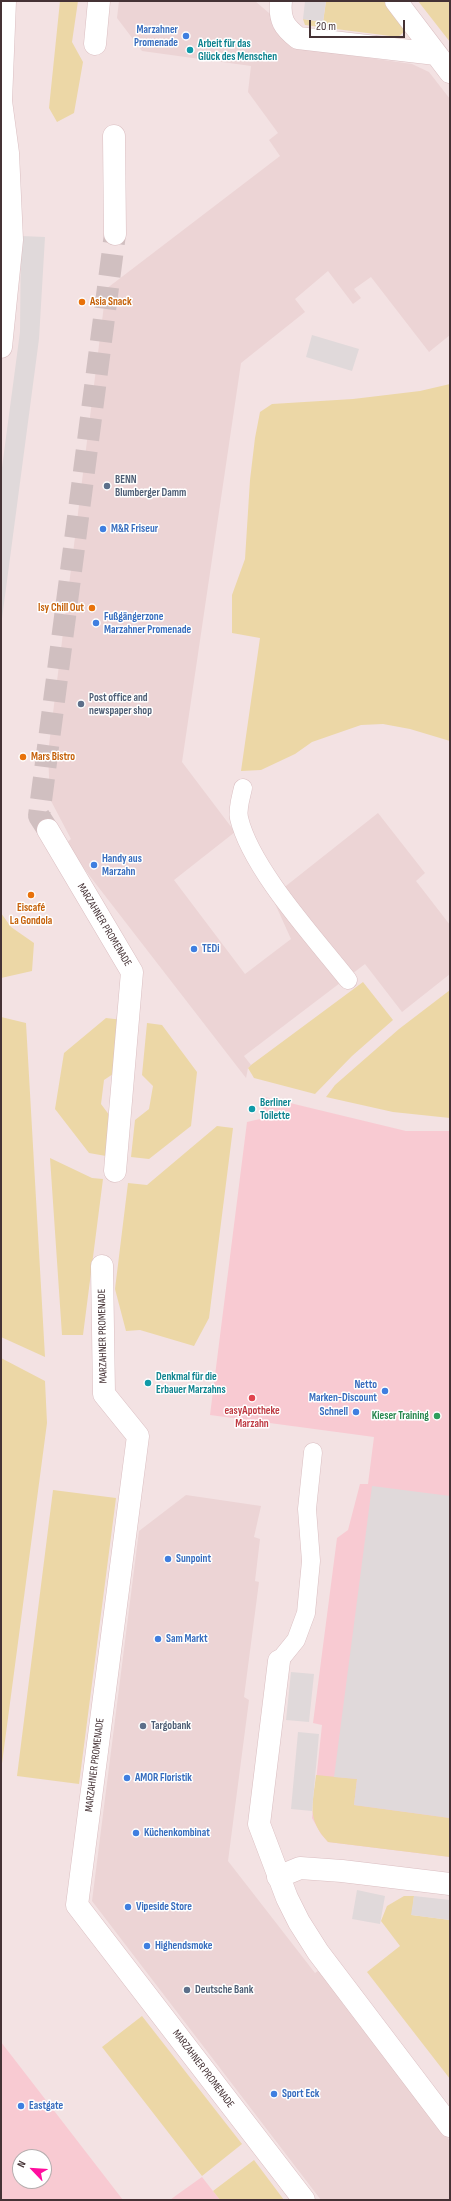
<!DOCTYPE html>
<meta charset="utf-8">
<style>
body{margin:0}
#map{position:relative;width:451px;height:2201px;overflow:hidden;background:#f3e2e3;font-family:"Sofia Sans Condensed",sans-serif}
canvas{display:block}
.frame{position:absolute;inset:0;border:2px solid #453235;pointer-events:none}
.north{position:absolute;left:12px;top:2149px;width:40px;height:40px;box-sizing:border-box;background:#fff;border:1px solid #b5adae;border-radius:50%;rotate:295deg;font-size:11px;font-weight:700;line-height:16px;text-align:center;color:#453235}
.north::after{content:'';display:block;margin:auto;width:14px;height:18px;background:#ff0e9e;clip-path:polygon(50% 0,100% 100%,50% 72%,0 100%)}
.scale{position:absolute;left:309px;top:20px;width:96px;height:18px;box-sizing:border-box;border:2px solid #453235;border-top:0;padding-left:5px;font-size:12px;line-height:14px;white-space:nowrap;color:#453235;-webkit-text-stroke:3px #fff;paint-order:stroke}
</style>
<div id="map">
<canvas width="451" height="2201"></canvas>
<div class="frame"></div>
<div class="north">N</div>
<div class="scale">20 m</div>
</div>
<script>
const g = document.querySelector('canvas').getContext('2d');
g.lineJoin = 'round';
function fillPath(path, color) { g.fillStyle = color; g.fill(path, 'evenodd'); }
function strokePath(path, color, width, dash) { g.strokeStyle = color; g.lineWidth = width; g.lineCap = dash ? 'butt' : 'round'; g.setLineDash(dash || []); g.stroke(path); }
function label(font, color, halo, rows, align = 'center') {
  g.font = font + ' "Sofia Sans Condensed",sans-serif'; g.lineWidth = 3; g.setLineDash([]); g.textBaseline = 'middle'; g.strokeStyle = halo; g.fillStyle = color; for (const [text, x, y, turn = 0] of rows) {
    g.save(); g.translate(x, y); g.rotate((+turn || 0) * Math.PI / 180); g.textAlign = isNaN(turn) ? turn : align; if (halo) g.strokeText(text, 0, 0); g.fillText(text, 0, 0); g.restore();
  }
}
const residential = new Path2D(`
 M119,1H255L312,50L412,64L429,72L450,99V335L429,352L371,277L354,289L361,298L353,304L328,271L295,299L305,312L241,363L182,762L235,832L174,880L245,974L291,939L272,897L378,813L425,873L416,881L450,925V974L402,1012L365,964L244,1056L251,1065L248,1068L246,1078L65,844L71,839L50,799L48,753L106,289L280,156L269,140L278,133L248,92L251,66L142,51L117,18Z
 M186,1495L261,1506L254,1537L260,1539L255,1581L259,1582L244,1697L249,1700L228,1861L315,1973L322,1968L341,1992L343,2004L450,2141V2200H321L92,1901L139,1531Z`);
const commercial = new Path2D(`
 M261,1096L406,1131H450V1857L328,1842L321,1834L312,1818L322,1725L313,1723L337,1538L348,1530L360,1484H368L374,1437L210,1415L247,1122L264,1118Z
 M1,2042L123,2200H1ZM20,2157H44V2181H20Z
 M202,2177L220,2200H170L178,2194Z`);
const green = new Path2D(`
 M60,1H78L72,42L83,62L74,113L57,122L49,108Z
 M326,1H384L403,25L404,32L398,37L305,25L303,19L323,22Z
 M418,1H450V42Z
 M450,384V741L410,729L383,724L361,725L312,742L295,754L261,770L241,771L260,638L232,633V595L245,559L250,480L255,438L260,412L272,404L353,399L420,391Z
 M1,913L11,927L34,943L32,971L1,978Z
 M363,982L393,1020L352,1056L315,1094L254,1078L248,1068L251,1065Z
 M450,990V1118L393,1112L326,1097L335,1085L399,1029Z
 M1,1017L26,1023L45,1357L1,1337Z
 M106,1018L123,1020L116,1072L104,1080L101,1104L110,1116L106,1156L89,1153L55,1109L64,1053Z
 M147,1023L162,1025L197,1072L191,1126L149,1159L131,1157L135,1120L149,1109L153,1086L142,1075Z
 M217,1126L233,1128L209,1318L194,1346L140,1330L126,1331L115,1289L128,1183L147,1185Z
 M50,1158L92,1178L103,1179L83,1335H62Z
 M1,1358L45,1381L47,1423L1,1771Z
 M53,1490L116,1498L79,1784L17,1776Z
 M316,1775L357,1779L354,1805L450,1818V1857L328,1842C306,1818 313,1804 316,1775Z
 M404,1896H414L412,1915L450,1920V2079L367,1972L400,1946L381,1921L387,1906Z
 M142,2016L242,2144L202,2176L102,2047Z
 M254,2160L284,2200H220L213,2191Z`);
const parking = new Path2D(`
 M305,1H326L323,22L303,19Z
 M21,236L45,237L39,339L1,626V475L20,332Z
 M312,335L359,349L352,371L306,357Z
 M372,1486L450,1496V1818L354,1805L357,1779L334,1777Z
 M291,1672L314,1674L309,1722L286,1720Z
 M298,1732L319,1734L312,1811L291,1809Z
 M357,1890L385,1896L380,1924L352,1919Z
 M414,1896L450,1900V1920L411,1915Z`);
const streetTunnel = new Path2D(`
 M48,830L39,816L115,234`);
const lane = new Path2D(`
 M243,788C241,797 237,809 239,818C251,869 315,938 348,980
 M279,1661L296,1640L306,1613L311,1561L307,1509L313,1452`);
const street = new Path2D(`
 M281,1C279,20 284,27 298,38L436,54
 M396,1L450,72
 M95,44L99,1
 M114,136L115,234
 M1,347L12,240L8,153L1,101L5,1
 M48,830L132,972L115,1171
 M102,1266L104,1394L138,1436L77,1905L304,2200
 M279,1661L259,1824L287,1898L299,1922L318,1952L450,2126
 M278,1877L300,1868L342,1871L450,1884`);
const markers = [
 [186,36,4,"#3f7fe0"],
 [190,50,4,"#0f9aa8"],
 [82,302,4,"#e8710a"],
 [107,486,4,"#5c6f8a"],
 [103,529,4,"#3f7fe0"],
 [92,608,4,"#e8710a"],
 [96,623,4,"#3f7fe0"],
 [81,704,4,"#5c6f8a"],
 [23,757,4,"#e8710a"],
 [94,865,4,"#3f7fe0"],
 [31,895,4,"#e8710a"],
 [194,949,4,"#3f7fe0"],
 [252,1109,4,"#0f9aa8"],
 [148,1383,4,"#0f9aa8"],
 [385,1391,4,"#3f7fe0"],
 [252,1398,4,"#e0444e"],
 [356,1412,4,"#3f7fe0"],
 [437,1416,4,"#2e9e5b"],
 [168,1559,4,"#3f7fe0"],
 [158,1639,4,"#3f7fe0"],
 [143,1726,4,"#5c6f8a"],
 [127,1778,4,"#3f7fe0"],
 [136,1833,4,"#3f7fe0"],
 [128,1907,4,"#3f7fe0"],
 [147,1946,4,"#3f7fe0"],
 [187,1990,4,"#5c6f8a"],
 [274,2094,4,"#3f7fe0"],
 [21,2106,4,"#3f7fe0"]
];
const shopNames = [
 ["Marzahner",178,30,"right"],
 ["Promenade",178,43,"right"],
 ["M&R Friseur",111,529],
 ["Fußgängerzone",104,617],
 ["Marzahner Promenade",104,630],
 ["Handy aus",102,859],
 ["Marzahn",102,872],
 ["TEDi",202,949],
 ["Netto",377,1385,"right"],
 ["Marken-Discount",377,1398,"right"],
 ["Schnell",348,1412,"right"],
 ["Sunpoint",176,1559],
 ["Sam Markt",166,1639],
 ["AMOR Floristik",135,1778],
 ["Küchenkombinat",144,1833],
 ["Vipeside Store",136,1907],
 ["Highendsmoke",155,1946],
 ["Sport Eck",282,2094],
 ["Eastgate",29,2106]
];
const cultureNames = [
 ["Arbeit für das",198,44],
 ["Glück des Menschen",198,57],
 ["Berliner",260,1103],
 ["Toilette",260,1116],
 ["Denkmal für die",156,1377],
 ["Erbauer Marzahns",156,1390]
];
const foodNames = [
 ["Asia Snack",90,302],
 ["Isy Chill Out",84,608,"right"],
 ["Mars Bistro",31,757],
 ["Eiscafé",31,908,"center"],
 ["La Gondola",31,921,"center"]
];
const serviceNames = [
 ["BENN",115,480],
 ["Blumberger Damm",115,493],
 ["Post office and",89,698],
 ["newspaper shop",89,711],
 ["Targobank",151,1726],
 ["Deutsche Bank",195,1990]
];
const streetNames = [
 ["MARZAHNER PROMENADE",104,925,59],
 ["MARZAHNER PROMENADE",103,1336,-91],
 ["MARZAHNER PROMENADE",95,1765,-83],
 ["MARZAHNER PROMENADE",203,2069,53]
];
const healthNames = [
 ["easyApotheke",252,1411],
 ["Marzahn",252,1424]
];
const leisureNames = [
 ["Kieser Training",429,1416]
];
fillPath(residential, '#ecd4d5');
fillPath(commercial, '#f8cad2');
fillPath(green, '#ecd7a6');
fillPath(parking, '#e0d9da');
strokePath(streetTunnel, '#d0bfc0', 22, [22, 11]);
strokePath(lane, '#dabec1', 19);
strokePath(street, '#dabec1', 23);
strokePath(lane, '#fff', 18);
strokePath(street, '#fff', 22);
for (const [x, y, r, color] of markers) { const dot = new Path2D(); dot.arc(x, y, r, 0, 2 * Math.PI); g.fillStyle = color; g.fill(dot); strokePath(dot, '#fff', 1.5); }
label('bold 11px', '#366cbe', '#fff', shopNames, 'left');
label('bold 11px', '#0d838f', '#fff', cultureNames, 'left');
label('bold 11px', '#c56008', '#fff', foodNames, 'left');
label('bold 11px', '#4e5e75', '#fff', serviceNames, 'left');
label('11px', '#453235', '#fff', streetNames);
label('bold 11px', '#be3a42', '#fff', healthNames);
label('bold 11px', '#27864d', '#fff', leisureNames, 'right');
</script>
